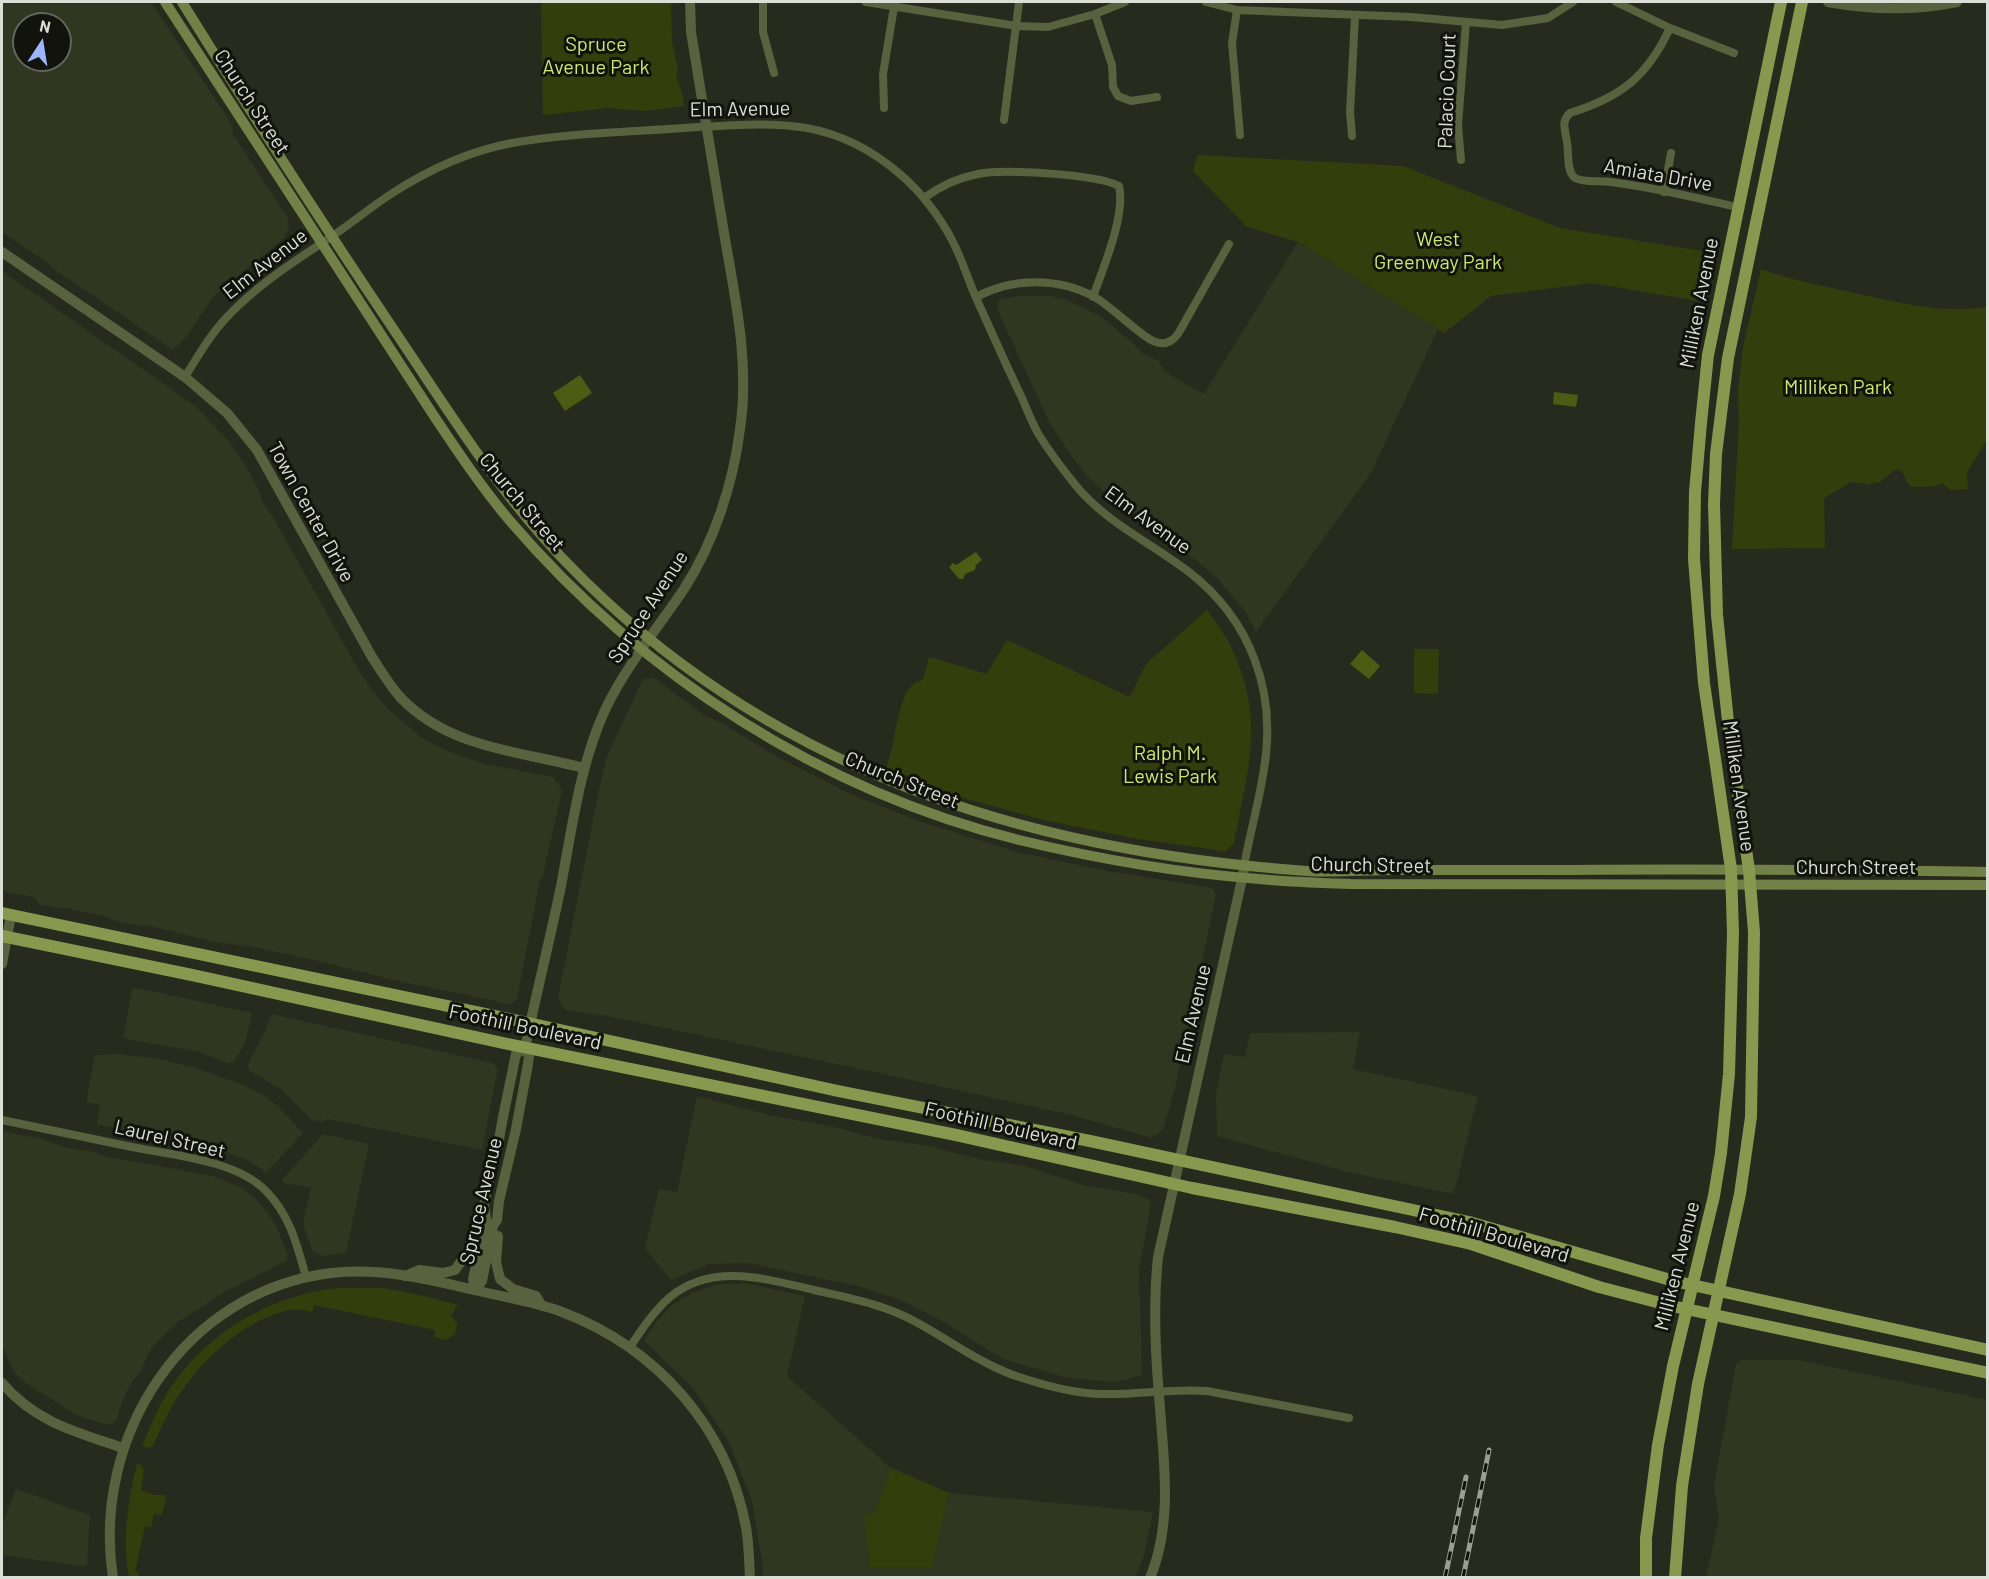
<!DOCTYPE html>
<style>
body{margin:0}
#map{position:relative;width:1989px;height:1579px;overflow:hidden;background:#272b1d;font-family:Barlow,sans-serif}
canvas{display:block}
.frame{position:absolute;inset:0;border:3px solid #dcdfd6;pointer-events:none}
.north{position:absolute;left:12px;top:12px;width:60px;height:60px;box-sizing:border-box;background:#11130c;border:2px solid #62655d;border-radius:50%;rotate:12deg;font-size:16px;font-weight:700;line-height:24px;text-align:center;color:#dcdfd6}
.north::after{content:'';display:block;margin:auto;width:21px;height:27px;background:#9eb4fd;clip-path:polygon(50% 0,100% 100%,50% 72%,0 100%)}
</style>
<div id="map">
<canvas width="1989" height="1579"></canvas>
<div class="frame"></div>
<div class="north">N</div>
</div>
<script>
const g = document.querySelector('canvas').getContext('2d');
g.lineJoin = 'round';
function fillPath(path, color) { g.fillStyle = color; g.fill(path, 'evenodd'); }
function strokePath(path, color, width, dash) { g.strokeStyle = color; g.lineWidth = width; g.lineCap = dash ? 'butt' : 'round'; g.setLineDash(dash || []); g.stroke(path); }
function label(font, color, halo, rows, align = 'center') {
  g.font = font + ' Barlow,sans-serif'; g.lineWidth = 6; g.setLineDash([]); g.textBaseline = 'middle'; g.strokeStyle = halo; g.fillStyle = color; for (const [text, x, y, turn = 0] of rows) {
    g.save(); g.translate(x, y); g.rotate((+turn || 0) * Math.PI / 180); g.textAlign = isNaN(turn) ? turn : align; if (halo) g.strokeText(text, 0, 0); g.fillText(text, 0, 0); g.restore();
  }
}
const built = new Path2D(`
 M2,2H151L227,117L233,129L231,131L288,218L289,228L283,239L214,296L187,336L173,350L55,270L49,264L2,232ZM24,24H60V60H24Z
 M1298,242L1438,329L1371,473L1256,632L1245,611L1218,579L1193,558L1133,518L1087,476L1072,457L1050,424L997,309L999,300L1017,296H1050L1067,300L1100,316L1132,342L1143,354L1159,361L1165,372L1204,394Z
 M2,271L177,393L195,406L228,440L246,466L260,493L261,500L273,517L358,669L369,686L390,711L422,738L448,751L485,764L554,777L556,782L560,783L559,786L562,791L542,879L540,880L517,999L512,1004L506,1005L495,1001L389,979L327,963L263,949L211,941L147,925L139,926L113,920L107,917L65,908L61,909L40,905L34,897L2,891Z
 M654,678L704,715L724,724L772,754L848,793L919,821L1017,852L1107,871L1213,888L1216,895L1175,1088L1163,1130L1152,1138L1067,1114L884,1074L603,1015L565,1010L558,998L599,789L607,756L643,679Z
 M133,987L252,1013L246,1041L234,1062L228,1063L199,1052L127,1039L123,1036Z
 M271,1014L493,1063L498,1069L482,1150L333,1120L327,1119L323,1122L312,1120L281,1089L250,1071L247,1066L267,1028Z
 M1360,1032L1353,1069L1478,1096L1457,1181L1453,1194L1344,1171L1217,1136L1216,1094L1224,1054L1245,1057L1250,1033Z
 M116,1054L154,1058L192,1067L244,1085L263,1095L278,1106L303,1133L266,1173L251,1162L227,1152L97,1124L100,1105L86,1102L95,1055Z
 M697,1096L773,1116L834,1127L875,1138L928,1146L983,1160L1024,1166L1086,1186L1137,1194L1147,1198L1151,1204L1139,1270L1142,1375L1115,1382L1068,1378L1003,1359L942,1321L899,1299L858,1286L748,1263L709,1264L671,1280L645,1248L659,1189L677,1192Z
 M2,1131L41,1139L64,1147L91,1151L104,1156L213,1176L241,1187L259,1202L275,1223L287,1253V1261L226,1291L178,1322L157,1342L149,1353L140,1372L129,1386L119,1410L117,1420L113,1423L108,1425L78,1416L24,1382L14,1372L2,1345Z
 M323,1134L369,1144L346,1253L322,1256L312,1251L303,1224L311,1188L284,1183L282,1180Z
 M745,1283L805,1296L787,1376L891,1468L949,1493L1153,1512L1143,1559L1135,1577H762L763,1568L752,1501L729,1442L693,1388L644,1341L657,1321L672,1305L692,1293L715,1285Z
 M1741,1360H1799L1987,1400V1577H1706L1719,1520L1714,1485L1736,1364Z
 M16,1489L90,1515L87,1565L82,1566L2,1555V1525Z`);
const green = new Path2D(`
 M541,2H671L672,41L678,70L676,76L683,96L684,106L646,111L608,108L543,115Z
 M1198,155L1403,166L1560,228L1714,253L1704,302L1592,283L1491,296L1444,333L1298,242L1247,227L1193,171Z
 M1761,269C1790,280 1820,285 1850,292C1898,302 1938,314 1987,307V440L1967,472L1968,489L1950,490L1942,483C1933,489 1922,486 1912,487L1907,482L1902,471L1896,469L1880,482L1868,484L1851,482L1824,498L1825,548L1732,549L1739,421L1738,392L1743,347Z
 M1207,610C1215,622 1226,635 1232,649C1266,721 1247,771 1234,844L1225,852L1204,848L1138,839L1044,820L963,798L886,768C895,748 897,695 914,684C917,682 920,681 923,680L929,657L987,674L1007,640L1130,697L1146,664Z
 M1414,649H1439L1438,694L1414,693Z
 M337,1288H384L428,1297L458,1305L451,1315L457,1324L455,1334L446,1340L434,1337L435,1330L314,1305L312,1312C305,1311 297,1308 289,1310C252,1318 215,1348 192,1377C175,1398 163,1421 153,1446L150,1448L142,1446C149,1431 155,1414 163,1400C199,1337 266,1296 337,1288Z
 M137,1463L141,1465L144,1470L141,1490L154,1495H164L166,1497L162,1515L154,1514L151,1527L145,1526L135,1572L139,1574L138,1577H129C122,1539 128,1501 137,1463Z
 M891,1468L949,1493L932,1567H870L864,1516L875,1513Z`);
const water = new Path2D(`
 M580,375L592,393L565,411L553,393Z
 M1554,392L1578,395L1576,407L1553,404Z
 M976,552L982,560L976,565L975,570L965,574L963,579H959L949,567L953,563L956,565Z
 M1362,650L1380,666L1369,679L1350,664Z`);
const minor = new Path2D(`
 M763,2V32L774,73
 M866,2L1017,26L1048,27L1095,14L1125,2
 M1206,2L1237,10L1411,17L1502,25L1548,18L1573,2
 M1616,2L1670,28L1734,53
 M1237,10L1232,43L1240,135
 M1095,14L1112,65L1113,87L1118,96L1131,101L1157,97
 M1670,28C1647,77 1621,97 1570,113C1560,122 1566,131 1567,143C1569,152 1566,172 1575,178C1584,183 1601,180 1611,182C1653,187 1696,198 1737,207
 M884,108L883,74L894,7
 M1004,120L1019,2
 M1352,136L1350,112L1355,16
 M1461,160L1458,125L1466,23
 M1664,192L1671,153
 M924,198C940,186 958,178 978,174C1004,169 1097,174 1119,186C1126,215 1103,268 1093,297
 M976,297C1012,278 1056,277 1093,296C1109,305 1129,325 1145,336C1157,345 1168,347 1178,334L1229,244
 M185,377C198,356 210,335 227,317C258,284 295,261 331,237C352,223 371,207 391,194C428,170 469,151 512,143C568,133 627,132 684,128C770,123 831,114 901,175C921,192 940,217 952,240C962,259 968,280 977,300C992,333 1006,365 1022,398C1027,410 1032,423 1039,435C1049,451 1061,467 1073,482C1104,522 1150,542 1189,572C1251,620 1277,692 1264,769C1259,802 1250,833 1244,866
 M2,1120C45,1129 89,1138 132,1147C172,1155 236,1160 266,1191C290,1215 297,1245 306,1277
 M630,1347C642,1329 654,1311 670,1297C713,1262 766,1279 814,1290C848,1298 883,1304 914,1321C950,1340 983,1366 1022,1378C1047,1386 1076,1394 1102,1394C1137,1395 1172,1388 1207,1391L1349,1418`);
const tertiary = new Path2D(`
 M1828,2C1872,10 1913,11 1957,2
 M2,252L185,377L227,413L257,450L372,657C381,671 390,686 401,698C450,749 520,751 584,768
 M2,964L11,915
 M498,1236L496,1262L500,1279L513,1289L536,1296L542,1306
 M405,1276L419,1270L443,1273L455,1270L467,1253L484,1206
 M475,1290L482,1281L493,1226L497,1220L499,1201L516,1129L528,1064L529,1056L525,1048C536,995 549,943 560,891C572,830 579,767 605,710C626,666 657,629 684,589C714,542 733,485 740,429C750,363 735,298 724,233C713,166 702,99 691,32L690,2
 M475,1290L473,1279L486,1219L484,1205L491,1171L497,1151L503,1117L516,1054L525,1048
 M2,1383C35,1422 76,1432 123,1448
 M113,1578C91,1436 184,1291 331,1273C381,1267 431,1280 479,1291C507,1298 536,1302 562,1312C657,1348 727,1427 746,1527C749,1544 749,1561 750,1578
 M1150,1578C1174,1520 1163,1456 1159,1395C1155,1349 1153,1304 1158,1257L1244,870`);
const secondary = new Path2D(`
 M165,2L434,416C458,452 482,488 510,521C643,676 821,791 1019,840C1098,859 1179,873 1259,879C1290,882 1320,883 1351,884L1988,885
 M182,2C251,113 323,224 396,333C449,412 499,493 566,562C766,770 1025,851 1307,871C1336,873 1366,870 1395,870C1453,870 1512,870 1571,870C1710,869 1848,870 1988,872`);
const primary = new Path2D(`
 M2,913L510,1019L838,1091L1090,1141L1469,1222L1674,1281L1988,1350
 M2,936L192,975L503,1043L956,1135L1192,1188L1395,1227L1471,1244L1599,1287L1672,1306L1988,1373
 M1646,1578V1538L1658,1445L1673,1366L1714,1196L1721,1153L1729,1074L1733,933L1731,869L1704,683L1694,559L1695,492L1701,423L1708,355L1781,2
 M1675,1578L1682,1486L1698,1384L1740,1194L1751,1117L1754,932L1749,870L1729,731L1717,615L1714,504L1716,454L1728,358L1802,2`);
const rail = new Path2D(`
 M1445,1578L1466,1477
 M1463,1578L1489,1450`);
const parkNames = [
 ["Spruce",596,44],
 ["Avenue Park",596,67],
 ["West",1438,239],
 ["Greenway Park",1438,262],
 ["Milliken Park",1838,387],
 ["Ralph M.",1170,753],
 ["Lewis Park",1170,776]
];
const streetNames = [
 ["Palacio Court",1447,91,-88],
 ["Church Street",252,102,57],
 ["Elm Avenue",740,109,-1],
 ["Amiata Drive",1658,175,10],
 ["Elm Avenue",265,264,-38],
 ["Milliken Avenue",1699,303,-79],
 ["Church Street",522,502,50],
 ["Town Center Drive",311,512,61],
 ["Elm Avenue",1148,520,36],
 ["Spruce Avenue",648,607,-57],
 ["Church Street",902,780,22],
 ["Milliken Avenue",1739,786,82],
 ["Church Street",1371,865,1],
 ["Church Street",1856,867],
 ["Elm Avenue",1193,1014,-77],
 ["Foothill Boulevard",525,1027,12],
 ["Foothill Boulevard",1001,1126,13],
 ["Laurel Street",170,1139,13],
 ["Spruce Avenue",481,1201,-77],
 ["Foothill Boulevard",1494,1235,16],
 ["Milliken Avenue",1677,1266,-76]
];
fillPath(built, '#303620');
fillPath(green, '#333e0d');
fillPath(water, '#4c5c14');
strokePath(minor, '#58623f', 8);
strokePath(tertiary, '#58623f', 10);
strokePath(secondary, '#728148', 10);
strokePath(primary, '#86994f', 12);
strokePath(rail, '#9b9e94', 5);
strokePath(rail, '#11130c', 3, [9]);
label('20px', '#cbe971', '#11130c', parkNames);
label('20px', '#dcdfd6', '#11130c', streetNames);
</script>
